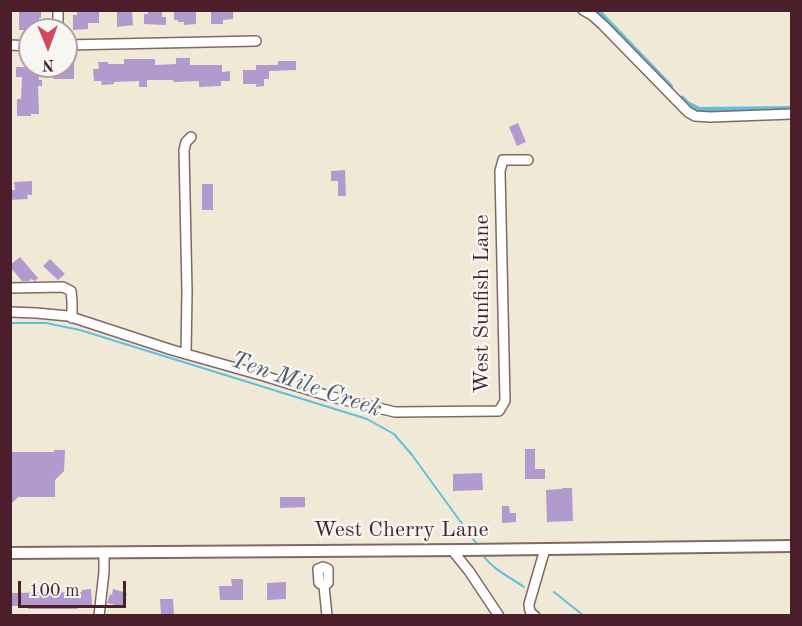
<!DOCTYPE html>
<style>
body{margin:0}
#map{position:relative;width:802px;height:626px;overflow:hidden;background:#f0e9d5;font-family:"Old Standard TT",serif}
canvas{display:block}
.frame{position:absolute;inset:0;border:12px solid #4a1f2b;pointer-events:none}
.north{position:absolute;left:18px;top:18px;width:60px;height:60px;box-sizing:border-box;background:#f6f6f2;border:2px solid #b1a0a2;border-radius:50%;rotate:179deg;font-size:16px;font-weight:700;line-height:24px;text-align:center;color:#4a1f2b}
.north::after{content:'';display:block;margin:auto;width:21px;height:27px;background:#d1495b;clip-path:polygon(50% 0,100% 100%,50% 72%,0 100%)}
.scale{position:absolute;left:18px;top:581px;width:108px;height:27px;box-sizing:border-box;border:3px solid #4a1f2b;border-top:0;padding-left:8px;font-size:18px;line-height:21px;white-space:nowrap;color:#4a1f2b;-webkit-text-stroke:4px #f6f6f2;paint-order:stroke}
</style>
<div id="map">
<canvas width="802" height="626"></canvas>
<div class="frame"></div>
<div class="north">N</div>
<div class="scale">100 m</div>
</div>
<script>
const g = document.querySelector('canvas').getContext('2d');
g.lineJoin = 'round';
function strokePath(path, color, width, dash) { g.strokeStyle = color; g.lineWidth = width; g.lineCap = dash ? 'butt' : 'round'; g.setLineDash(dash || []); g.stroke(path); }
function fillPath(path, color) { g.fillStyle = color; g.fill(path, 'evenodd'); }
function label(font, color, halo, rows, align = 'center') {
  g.font = font + ' "Old Standard TT",serif'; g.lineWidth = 5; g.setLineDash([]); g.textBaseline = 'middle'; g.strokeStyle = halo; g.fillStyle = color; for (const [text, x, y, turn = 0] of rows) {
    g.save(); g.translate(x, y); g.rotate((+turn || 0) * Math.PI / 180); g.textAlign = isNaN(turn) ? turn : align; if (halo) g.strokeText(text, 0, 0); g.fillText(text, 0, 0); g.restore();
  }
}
const stream = new Path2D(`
 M10,323H46L80,330L367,419L394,434L412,455L479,547
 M483,555C492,569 511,578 524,587
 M554,592L584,616`);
const canal = new Path2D(`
 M595,10L669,87
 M682,100L687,105L699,111L792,110`);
const building = new Path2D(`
 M19,10H41V18H39V30H19Z
 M77,10H99V23H88V29L73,30V15H77Z
 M117,10L132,11L133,25L117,27Z
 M147,10H162V17H166V25L144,24V14H148Z
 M174,10H193V12H196V24L184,25V22H178V20H174Z
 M214,10H233V19L223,20V24H211V12H214Z
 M176,58H190V65H222V72L230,71V81H221V86L199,87V81L174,82L173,80H147V87H139V81L114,82V84L102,85L101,81H94L93,69H99L98,62H108V64H124V59H155V65L176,64Z
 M278,61H296V70L269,71V79H264V86L256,87V84H243V70H256V65H278Z
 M66,63H74V79H53V66H66Z
 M29,66H39V80H42V86H38L39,114H31V116H17V99H21L22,77H16V67H29Z
 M518,123L526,142L517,146L509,127Z
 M345,170L346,196H338V181H331V171Z
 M32,181V195H27L28,199L10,200V190H15L14,182Z
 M202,184H213V210H202Z
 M20,257L38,278L35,281L31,279L29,281H22L10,267V265Z
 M50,259L65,274L58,280L43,266Z
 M525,449H535V469H545V479H525Z
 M54,450H65L64,471L55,480V497H18L10,505V452H54Z
 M482,473L483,490L453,491V474Z
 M562,488H572L573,521L547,522L546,490L562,489Z
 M280,497H305V507L280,508Z
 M502,506H509L510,513H516V522L502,523Z
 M231,579H243V600H220L219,586H232Z
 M286,582V599L267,600V583Z
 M91,589L92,605H78V609H28V606H10V593L82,592V590Z
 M113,589L127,593L124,607L107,603L110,594L112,595Z
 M160,599H173L174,615H161Z`);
const minor = new Path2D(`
 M58,10V30
 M583,10L592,15L603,25L688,112L695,116L710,117L792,114
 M10,45L30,46
 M66,45L256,41
 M10,288L63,287L71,291L72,301V318
 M10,312L36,313L68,316L172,350L264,376L332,397L395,412L499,411L505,401L500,171L503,160H528
 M186,354L187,292L184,150L186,142L191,137
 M452,550L469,571L499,616
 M324,586L319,583L318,569L323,567L328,569V583L324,586L327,616
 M99,616L104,572V552
 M535,616C530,613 529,610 529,604L545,549`);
const major = new Path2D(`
 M10,553L464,550L792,546`);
const streetNames = [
 ["West Sunfish Lane",482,304,-90],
 ["West Cherry Lane",401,530]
];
const waterNames = [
 ["Ten Mile Creek",306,385,19]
];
strokePath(stream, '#5fbfde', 2);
strokePath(canal, '#5fbfde', 8);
fillPath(building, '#b29acf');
strokePath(minor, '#846666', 12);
strokePath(major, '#846666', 14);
strokePath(minor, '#fff', 9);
strokePath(major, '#fff', 10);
label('22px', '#4a1f2b', '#f6f6f2', streetNames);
label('italic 24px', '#51576a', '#f6f6f2', waterNames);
</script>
